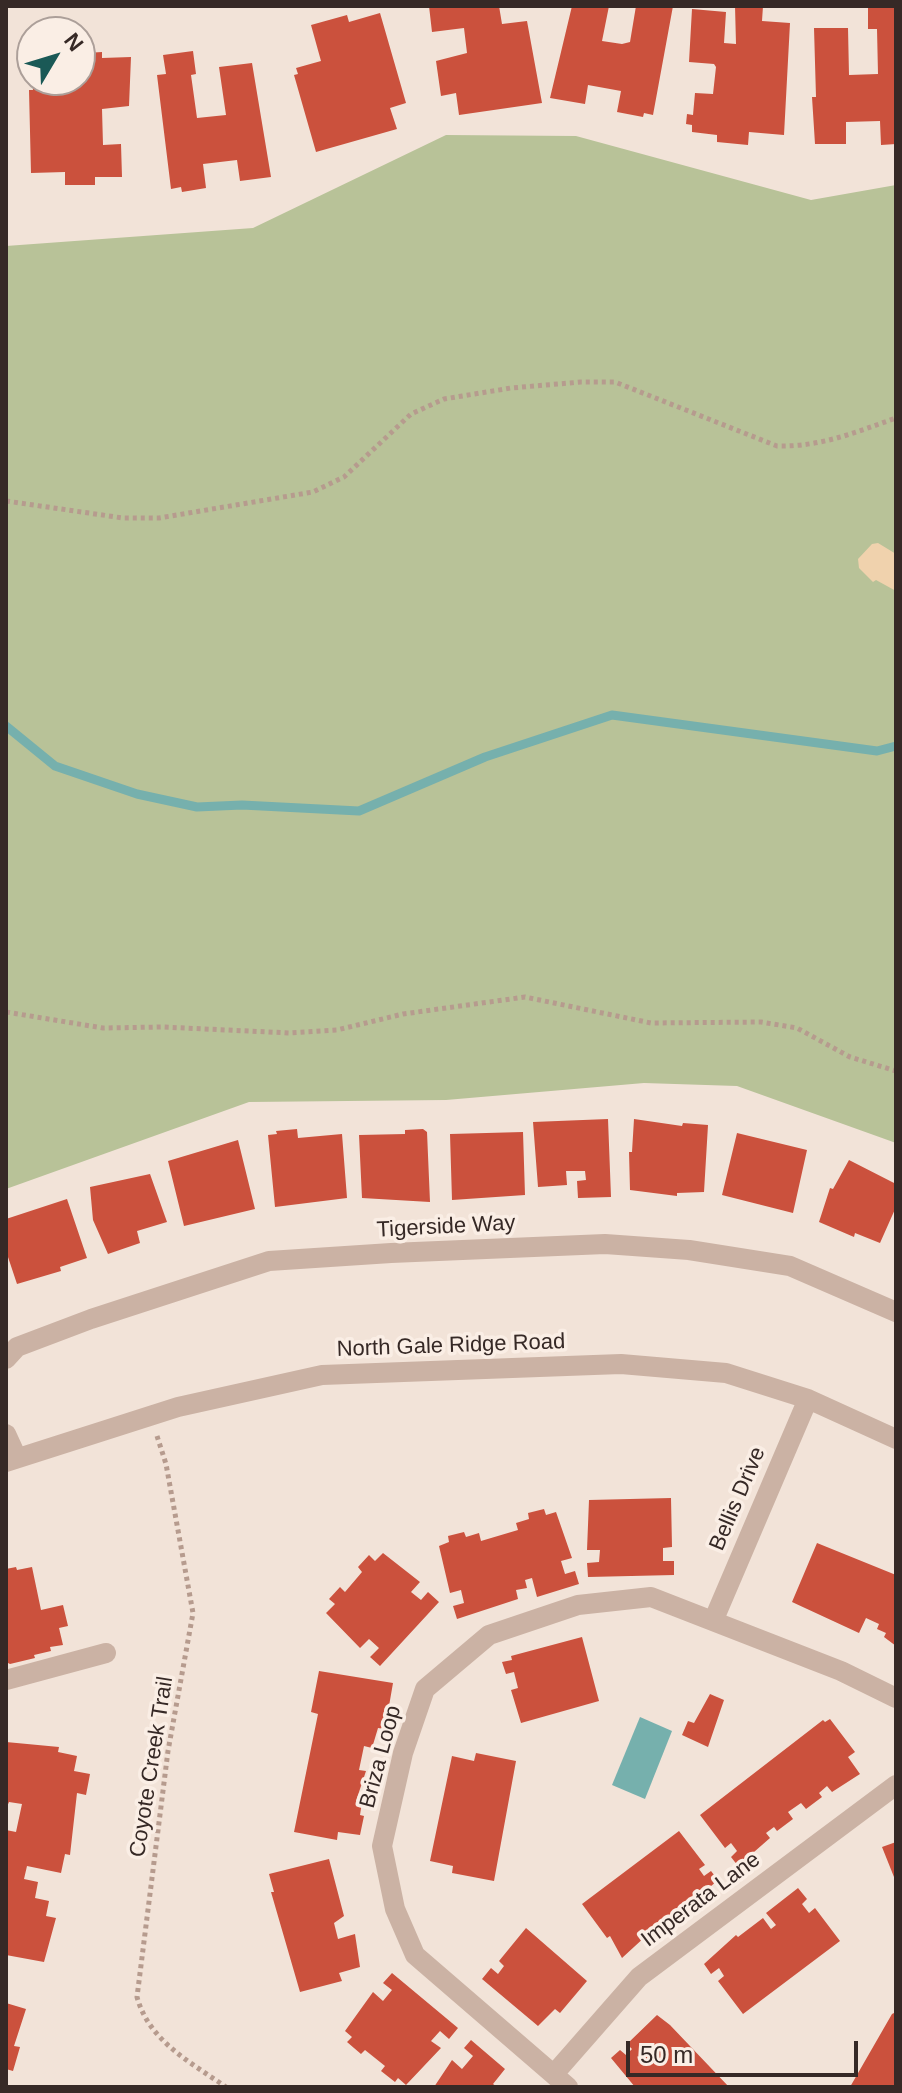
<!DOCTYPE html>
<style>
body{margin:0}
#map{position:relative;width:902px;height:2093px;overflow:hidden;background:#f2e3d8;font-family:Arial,sans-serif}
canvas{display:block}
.frame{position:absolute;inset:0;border:8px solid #362926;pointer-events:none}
.north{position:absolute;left:16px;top:16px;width:80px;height:80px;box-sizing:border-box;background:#faeee5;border:2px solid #ac9f99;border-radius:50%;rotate:52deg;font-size:22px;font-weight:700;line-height:32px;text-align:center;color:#362926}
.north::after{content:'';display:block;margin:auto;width:28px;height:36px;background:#1a5956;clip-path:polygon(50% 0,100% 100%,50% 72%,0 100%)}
.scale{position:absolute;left:626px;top:2041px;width:232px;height:36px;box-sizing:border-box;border:4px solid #362926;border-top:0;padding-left:10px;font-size:24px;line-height:28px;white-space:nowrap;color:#362926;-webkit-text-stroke:6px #faeee5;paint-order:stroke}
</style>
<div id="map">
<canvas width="902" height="2093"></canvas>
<div class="frame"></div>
<div class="north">N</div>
<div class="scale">50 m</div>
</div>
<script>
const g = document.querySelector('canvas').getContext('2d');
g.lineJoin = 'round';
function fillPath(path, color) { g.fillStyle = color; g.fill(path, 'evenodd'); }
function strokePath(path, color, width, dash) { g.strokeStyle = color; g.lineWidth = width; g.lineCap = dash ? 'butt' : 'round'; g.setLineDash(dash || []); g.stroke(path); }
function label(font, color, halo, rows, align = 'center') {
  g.font = font + ' Arial,sans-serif'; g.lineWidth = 7; g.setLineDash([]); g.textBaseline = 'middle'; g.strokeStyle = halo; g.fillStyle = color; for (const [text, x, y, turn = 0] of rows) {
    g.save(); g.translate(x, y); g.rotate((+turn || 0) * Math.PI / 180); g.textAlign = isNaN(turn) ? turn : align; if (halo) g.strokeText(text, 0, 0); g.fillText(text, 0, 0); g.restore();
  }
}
const green = new Path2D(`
 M446,135L576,136L811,200L896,185V1143L737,1086L644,1083L446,1100L249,1102L6,1189V246L253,228Z`);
const sand = new Path2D(`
 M878,543L896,554V591L876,580L873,582L859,568L858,559L872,544Z`);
const water = new Path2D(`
 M640,1717L672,1731L645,1799L612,1785Z`);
const stream = new Path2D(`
 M6,726L55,766L137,794L197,807L242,805L359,811L485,757L612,715L877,751L896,746`);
const building = new Path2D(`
 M429,6H499L502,24L527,21L542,103L459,115L456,93L441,96L436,61L467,53L464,28L432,32Z
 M572,6H609L602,41L622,44L630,42L636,6H673L653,115L644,113L643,117L617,112L621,91L588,85L585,104L550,98Z
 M735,6H763L762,21L790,23L784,135L749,132L748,145L717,142V135L692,132V125L686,124L687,114L693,115L695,93L713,94L716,67L714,64L689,62L692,9L726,12L724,43L736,44Z
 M896,6V144L881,145L880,121L846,122V144H815L812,97H816L814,28H848L849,75L878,74L877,29H868V7Z
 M380,13L406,103L390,108L397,129L316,152L294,75L298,74L296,68L321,61L311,25L347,15L349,22Z
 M80,46H86V53L102,52V58L131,57L129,106L102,109L103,145L121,144L122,177H95V185H65V172L31,173L29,90H33L32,80H80Z
 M193,51L196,74L191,75L197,118L226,115L219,67L252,63L271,177L240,181L237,160L203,164L206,188L182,192L181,187L171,189L157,75L166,74L163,55Z
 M608,1119L611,1197L578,1198L577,1181L586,1180L585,1171H566L567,1185L538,1187L533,1122Z
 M634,1119L682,1126L683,1123L708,1125L704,1192L677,1193V1196L630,1190L629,1152H632Z
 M297,1129L298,1138L342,1134L347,1198L275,1207L268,1135L277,1134L276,1131Z
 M423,1129L427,1132L430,1202L362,1198L359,1135L405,1134V1130Z
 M523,1132L525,1195L452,1200L450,1134Z
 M737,1133L807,1150L793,1213L722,1195Z
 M238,1140L255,1209L184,1226L168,1161Z
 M849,1160L896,1184V1207L880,1243L855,1233L854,1237L819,1222L830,1188L833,1189Z
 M150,1174L167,1222L137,1231L140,1243L108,1254L93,1220L90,1187Z
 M67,1199L87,1258L60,1267L61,1271L17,1284L6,1251V1219Z
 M671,1498L672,1547L663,1548V1561H674V1575L588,1577L587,1563L599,1562L600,1550H587L589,1500Z
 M544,1509L546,1515L556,1512L572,1558L561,1561L565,1574L575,1571L579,1584L537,1597L532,1578L525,1580L527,1588L516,1590L518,1599L457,1619L453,1606L464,1603L461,1590L450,1593L439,1546L449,1542L448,1536L464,1532L466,1537L479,1533L481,1541L518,1530L516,1523L529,1519L528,1513Z
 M817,1543L896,1575V1646L884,1637L886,1633L877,1629L879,1624L866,1618L859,1633L792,1602Z
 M383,1553L420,1582L411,1592L421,1600L428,1592L439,1602L380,1666L370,1657L379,1648L369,1639L360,1648L326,1613L335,1604L329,1599L340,1587L345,1592L362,1572L358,1567L369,1555L375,1561Z
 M16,1567L17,1570L32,1567L41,1610L63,1605L68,1626L59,1628L63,1645L50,1647L51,1651L34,1655L35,1658L10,1664L6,1662V1569Z
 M582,1637L599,1701L521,1723L511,1690L518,1688L514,1672L506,1674L502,1662L512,1660L511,1656Z
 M319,1671L393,1683L385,1729L378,1728L372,1748L364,1746L359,1770L366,1771L356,1801L362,1802L360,1815L364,1816L360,1835L338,1832L337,1840L294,1832L318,1714L311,1712Z
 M710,1694L724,1700L708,1747L682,1735L688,1721L694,1723Z
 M830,1719L855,1752L848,1757L860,1774L832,1792L827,1786L819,1793L822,1797L806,1809L801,1803L788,1812L793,1819L777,1831L774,1827L766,1833L770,1838L738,1866L731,1857L737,1851L731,1843L725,1848L700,1815L823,1720L825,1722Z
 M6,1742L59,1747L58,1752L77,1756L74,1771L90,1774L86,1795L77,1793L70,1855L65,1854L61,1873L27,1866L24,1879L38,1882L35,1898L49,1901L46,1916L56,1918L44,1962L6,1955V1830L16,1832L22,1804L9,1802L6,1809Z
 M476,1753L516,1761L494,1881L452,1873L453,1866L430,1861L452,1756L474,1761Z
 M679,1831L705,1865L699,1869L704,1876L711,1871L718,1880L710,1887L712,1890L659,1924L622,1958L610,1936L607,1938L582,1904Z
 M896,1842V1882L882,1847Z
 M329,1859L344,1916L334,1923L338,1939L355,1934L360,1967L339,1973L342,1981L300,1992L271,1892H274L269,1874Z
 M798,1888L807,1899L802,1904L809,1913L815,1908L840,1941L743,2014L718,1981L724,1976L719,1968L711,1974L704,1964L736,1935L738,1937L763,1918L771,1929L776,1925L766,1913Z
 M526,1928L587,1981L560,2013L555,2009L538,2026L482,1979L491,1968L498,1974L504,1966L499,1961Z
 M392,1973L458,2028L449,2039L440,2031L431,2041L441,2048L406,2085L398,2078L395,2082L381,2071L385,2066L365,2050L361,2054L347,2042L352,2037L345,2031L373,1992L383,2001L392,1990L383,1983Z
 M6,2003L26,2009L14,2046L20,2047L13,2071L6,2069Z
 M896,2012V2087H850L892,2014Z
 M657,2015L670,2025L729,2087H635L611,2058L620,2050L626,2055L632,2049L627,2044Z
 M471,2040L505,2069L493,2084L497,2087H434L452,2060L462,2069L473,2056L464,2048Z`);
const path = new Path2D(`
 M6,501L123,518H159L313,492L344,477L411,414L444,399L511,388L581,382H615L777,446C821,447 856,432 896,418
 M6,1012L103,1028L163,1027L290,1033L337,1030L403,1014L525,997L651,1023L761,1022L797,1028L850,1057L896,1071
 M157,1436L166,1464L193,1613L168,1751L137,1997C149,2041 190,2062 226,2087`);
const minor = new Path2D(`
 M6,1359L17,1347L91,1319L269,1261L391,1253L605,1244L689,1250L790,1266L896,1312
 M6,1434L17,1458
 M6,1462L178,1407L322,1375L621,1364L726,1373L808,1399L896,1439
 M714,1619L808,1399
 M6,1680L106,1653
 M554,2074L639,1977L896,1785
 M568,2087L415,1955L395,1909L382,1846L403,1753L425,1689L489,1635L578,1605L651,1597L841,1671L896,1698`);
const streetNames = [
 ["Tigerside Way",446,1227,-3],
 ["North Gale Ridge Road",451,1346,-2],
 ["Bellis Drive",738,1499,-67],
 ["Briza Loop",381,1757,-75],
 ["Coyote Creek Trail",152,1767,-81],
 ["Imperata Lane",701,1900,-37]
];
fillPath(green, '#b8c298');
fillPath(sand, '#f0d2ad');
fillPath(water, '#76b0ad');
strokePath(stream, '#76b0ad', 9);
fillPath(building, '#cb513d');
strokePath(path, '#b69b8e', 5, [4, 4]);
strokePath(minor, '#cbb2a4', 20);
label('22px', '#362926', '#faeee5', streetNames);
</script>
